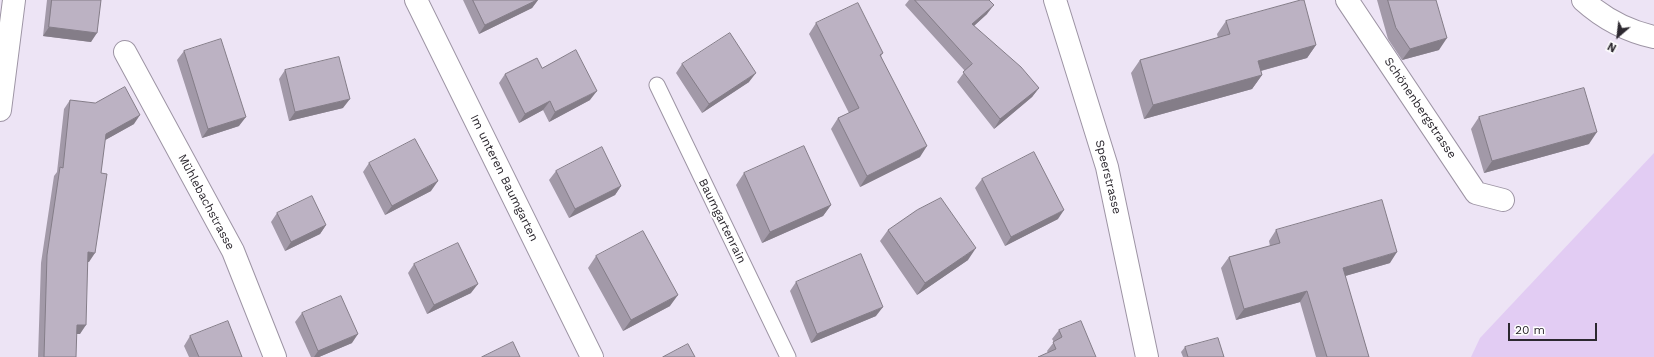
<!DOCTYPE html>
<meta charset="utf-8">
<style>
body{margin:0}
#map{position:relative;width:1654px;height:357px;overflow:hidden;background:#ede4f5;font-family:"Work Sans",sans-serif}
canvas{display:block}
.north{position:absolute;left:1598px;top:16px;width:40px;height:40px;-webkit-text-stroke:3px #fff;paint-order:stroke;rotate:208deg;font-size:11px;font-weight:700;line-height:16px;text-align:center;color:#2c282f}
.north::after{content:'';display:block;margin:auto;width:14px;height:18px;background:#2c282f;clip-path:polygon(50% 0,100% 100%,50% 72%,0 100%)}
.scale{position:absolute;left:1508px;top:323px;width:89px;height:18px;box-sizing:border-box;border:2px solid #2c282f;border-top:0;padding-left:5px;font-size:12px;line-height:14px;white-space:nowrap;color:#2c282f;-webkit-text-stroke:3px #fff;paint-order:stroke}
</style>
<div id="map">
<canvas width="1654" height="357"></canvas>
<div class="north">N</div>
<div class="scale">20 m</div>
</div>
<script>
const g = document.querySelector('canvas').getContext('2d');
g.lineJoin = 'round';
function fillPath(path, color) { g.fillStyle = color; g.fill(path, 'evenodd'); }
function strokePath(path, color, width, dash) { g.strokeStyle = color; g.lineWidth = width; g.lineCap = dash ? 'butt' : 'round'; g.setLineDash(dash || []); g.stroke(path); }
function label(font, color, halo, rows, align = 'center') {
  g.font = font + ' "Work Sans",sans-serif'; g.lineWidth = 4; g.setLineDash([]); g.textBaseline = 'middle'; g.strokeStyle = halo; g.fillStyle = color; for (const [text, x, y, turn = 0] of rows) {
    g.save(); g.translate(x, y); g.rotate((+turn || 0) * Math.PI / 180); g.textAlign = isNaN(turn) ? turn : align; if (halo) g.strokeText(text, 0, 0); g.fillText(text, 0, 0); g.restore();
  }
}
const green = new Path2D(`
 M1654,153V357H1471L1480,338Z`);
const service = new Path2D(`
 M657,85L788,357`);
const minor = new Path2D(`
 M416,0L592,357
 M1055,0L1107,167L1147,357
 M1347,0L1476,193L1503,200
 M125,52L233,251L275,357`);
const tertiary = new Path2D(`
 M1583,0C1604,19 1627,31 1654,37
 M0,110L14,0`);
const wall = new Path2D(`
 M47,0H101L91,42L43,36Z
 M463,0H538L532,8L479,34Z
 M909,0H989L987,14L974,26L1039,88L1032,97L994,129L957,82L965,71L905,5Z
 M1377,0H1436L1439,50L1402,60L1388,39Z
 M1226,21L1316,45L1307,58L1261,71L1262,75L1252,89L1144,119L1131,73L1140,60L1218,38L1217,34Z
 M816,23L883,53L881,56L920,157L860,187L831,129L838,118L849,113L809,34Z
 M184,51L239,126L202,138L177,60Z
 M682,64L749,82L702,113L676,73Z
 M542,68L590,100L549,122L543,110L519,123L499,83L505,74Z
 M285,70L343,108L289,121L279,79Z
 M70,100L134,124L105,140L89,262H88L80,334H76V357H38L41,263L54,176L57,172L64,109Z
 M1479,117L1589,144L1484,173L1471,129Z
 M369,163L431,191L385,215L363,172Z
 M556,171L621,186L615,195L569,218L549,180Z
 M744,173L831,205L823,216L762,243L736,185Z
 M982,179L1058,219L1005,246L975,188Z
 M277,213L326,225L320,234L285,251L271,222Z
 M888,230L968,260L917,295L880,241Z
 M1276,230L1390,263L1345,276L1369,357H1316L1300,302L1236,320L1221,268L1229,257L1270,246L1269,241Z
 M596,256L670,306L623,331L588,268Z
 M414,264L471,293L427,314L408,273Z
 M796,282L876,316L811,343L790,291Z
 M302,313L352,343L319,357H311L295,322Z
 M1059,330L1096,357L1048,353L1047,351L1054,342L1052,339Z
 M190,336L242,357H189L184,346Z
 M1185,347L1224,357H1183L1181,352Z`);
const shadedWall = new Path2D(`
 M537,0H538L532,8L479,34L485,25Z
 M994,5L987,14L966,33L972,24Z
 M49,27L97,33L91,42L43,36Z
 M1447,38L1439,50L1402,60L1410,49Z
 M1316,45L1307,58L1249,74L1258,61Z
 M756,73L749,82L702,113L709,104Z
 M1262,75L1252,89L1144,119L1153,105Z
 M1039,88L1032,97L994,129L1000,119Z
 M597,91L590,100L549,122L555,112Z
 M350,99L343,108L289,121L295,112Z
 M550,101L543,110L519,123L525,114Z
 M140,115L134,124L100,143L106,134Z
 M246,117L239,126L202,138L208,129Z
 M1597,132L1589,144L1484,173L1492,161Z
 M927,146L920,157L860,187L867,176Z
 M438,181L431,191L385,215L392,206Z
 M621,186L615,195L569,218L575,209Z
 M831,205L823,216L762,243L770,232Z
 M1064,210L1058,219L1005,246L1011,237Z
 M326,225L320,234L285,251L291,242Z
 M976,248L968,260L917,295L925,283Z
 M88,252L95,253L89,262L82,261Z
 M1397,252L1390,263L1335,279L1343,268Z
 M478,284L471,293L427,314L434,305Z
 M1307,291L1300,302L1236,320L1244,309Z
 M678,295L670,306L623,331L631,320Z
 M883,307L876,316L811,343L817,334Z
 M77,325H86L80,334H70Z
 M358,334L352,343L319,357H314L318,351Z`);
const building = new Path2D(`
 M52,0H101L97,33L49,27Z
 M473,0H537L485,25Z
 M915,0H989L994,5L972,24L1021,67L1039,88L1000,119L963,72L972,64Z
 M1301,0H1304L1316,45L1258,61L1262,75L1153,105L1140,60L1230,34L1226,21Z
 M1388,0H1436L1447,38L1410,49L1396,28Z
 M858,3L883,53L880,55L927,146L867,176L838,118L859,108L816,23Z
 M730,33L756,73L709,104L682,64Z
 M221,39L246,117L208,129L184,51Z
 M576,50L597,91L555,112L550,101L525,114L505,74L537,58L542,68Z
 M339,57L350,99L295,112L285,70Z
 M125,87L140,115L106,134L101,173L107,174L95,253L88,252L86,325H77L76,357H44L47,255L60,167L63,168L70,100L95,103Z
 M1584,88L1597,132L1492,161L1479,117Z
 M415,139L438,181L392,206L369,163Z
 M804,146L831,205L770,232L744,173Z
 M602,147L621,186L575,209L556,171Z
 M1034,152L1064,210L1011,237L982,179Z
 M312,196L326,225L291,242L277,213Z
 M941,198L976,248L925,283L888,230L917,210Z
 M1382,200L1397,252L1343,268L1369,357H1327L1307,291L1244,309L1229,257L1280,243L1276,230Z
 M643,231L678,295L631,320L596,256Z
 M458,243L478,284L434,305L414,264Z
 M861,254L883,307L817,334L796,282Z
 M341,296L358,334L318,351L302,313Z
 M228,321L242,357H199L190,336Z
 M1081,321L1096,357H1038L1056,349L1053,342L1062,337L1059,330Z
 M1218,338L1224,357H1188L1185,347Z
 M513,342L520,357H482Z
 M688,344L695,357H663Z`);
const streetNames = [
 ["Schönenbergstrasse",1420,108,56],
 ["Speerstrasse",1108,177,76],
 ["Im unteren Baumgarten",504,178,64],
 ["Mühlebachstrasse",206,202,62],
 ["Baumgartenrain",722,221,64]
];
fillPath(green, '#e2ccf3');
strokePath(service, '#9d94a4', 17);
strokePath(minor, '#9d94a4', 24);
strokePath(tertiary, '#9d94a4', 24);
strokePath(service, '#fff', 15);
strokePath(minor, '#fff', 22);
strokePath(tertiary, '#fff', 22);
fillPath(wall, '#a299a8');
fillPath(shadedWall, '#847d88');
fillPath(building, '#bcb2c3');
strokePath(building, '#847d88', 1);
label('12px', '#2c282f', '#fff', streetNames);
</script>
